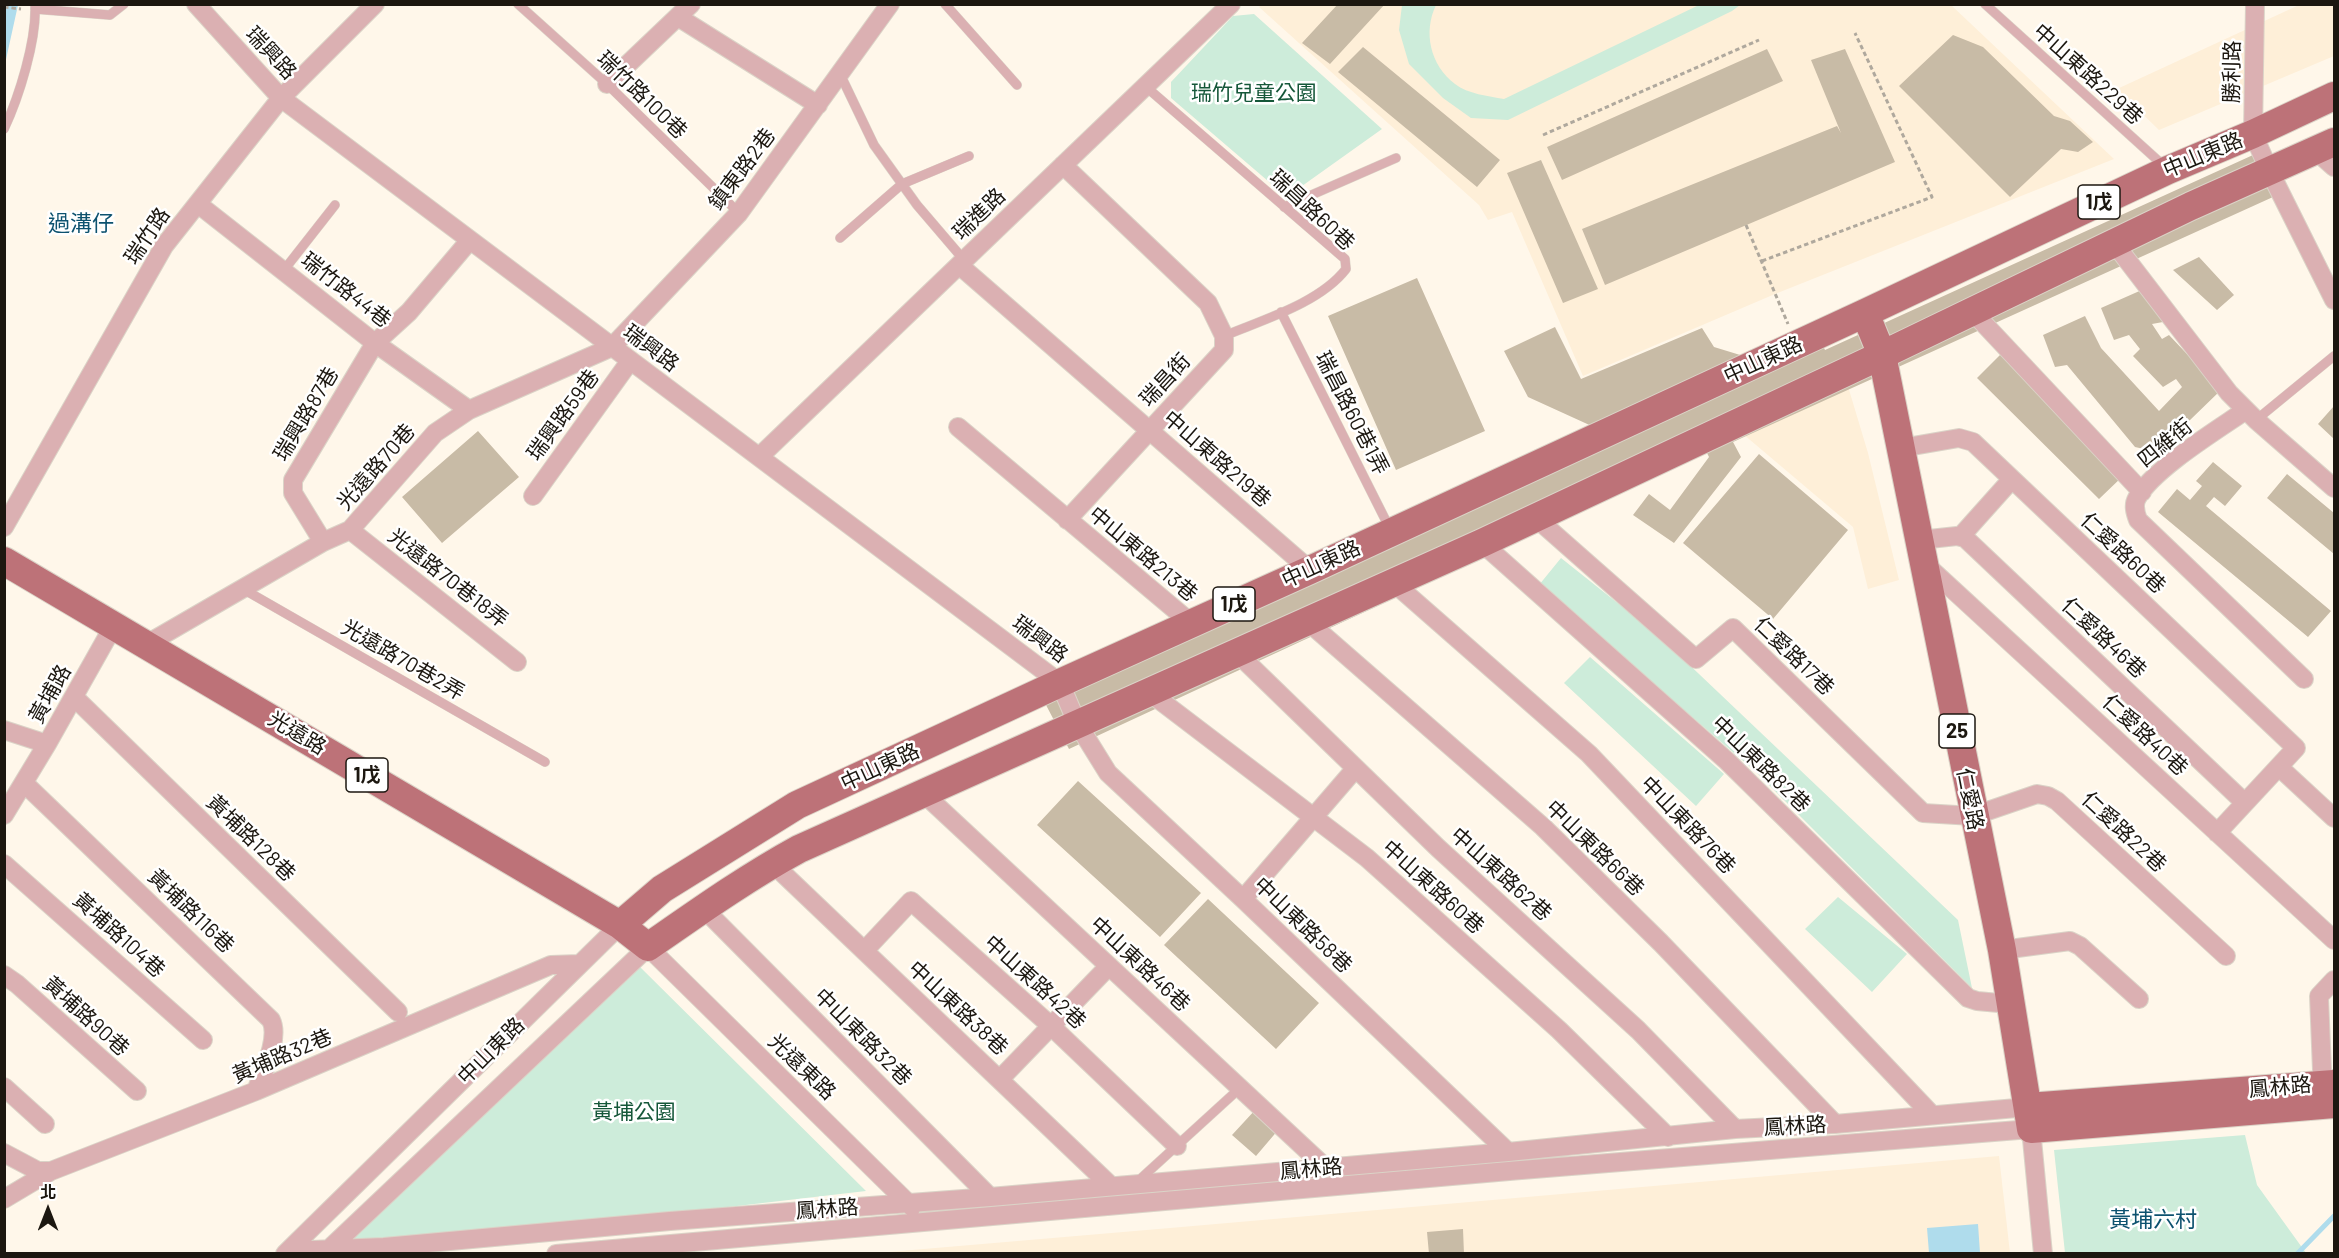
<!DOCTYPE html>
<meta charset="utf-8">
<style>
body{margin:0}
#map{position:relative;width:2339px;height:1258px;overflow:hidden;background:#fff7ea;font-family:Barlow,"Noto Sans TC",sans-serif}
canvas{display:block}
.frame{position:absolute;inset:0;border:6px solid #1c1710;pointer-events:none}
.north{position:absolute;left:18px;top:1180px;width:60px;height:60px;-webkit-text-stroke:4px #fff;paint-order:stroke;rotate:0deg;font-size:16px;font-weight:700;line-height:24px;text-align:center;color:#1c1710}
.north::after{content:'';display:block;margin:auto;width:21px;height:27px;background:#1c1710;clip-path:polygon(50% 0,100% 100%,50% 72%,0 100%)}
</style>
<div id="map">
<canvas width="2339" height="1258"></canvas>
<div class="frame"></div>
<div class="north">北</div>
</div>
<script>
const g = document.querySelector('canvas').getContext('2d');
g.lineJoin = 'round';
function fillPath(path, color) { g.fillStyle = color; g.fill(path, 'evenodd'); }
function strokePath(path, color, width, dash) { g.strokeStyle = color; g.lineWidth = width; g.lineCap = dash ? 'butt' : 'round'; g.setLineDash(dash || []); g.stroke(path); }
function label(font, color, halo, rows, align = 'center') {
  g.font = font + ' Barlow,"Noto Sans TC",sans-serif'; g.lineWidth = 5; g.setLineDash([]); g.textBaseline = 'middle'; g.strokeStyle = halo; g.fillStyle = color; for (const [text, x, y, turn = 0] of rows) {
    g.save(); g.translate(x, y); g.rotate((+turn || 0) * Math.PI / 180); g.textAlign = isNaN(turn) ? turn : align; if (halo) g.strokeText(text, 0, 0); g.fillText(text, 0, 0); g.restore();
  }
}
const built = new Path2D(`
 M1262,4L1951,5L2114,159L1775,294L1583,376L1512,212L1488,220L1479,205L1259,7Z
 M2299,5H2334V56L2159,130L2117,89Z
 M1847,383L1868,453L1899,580L1868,589L1853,527L1743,434Z
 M1999,1156L2010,1253L865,1254L1170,1228Z`);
const green = new Path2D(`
 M1402,5H1436C1423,32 1430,65 1455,84C1468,94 1488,96 1504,99L1699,5H1740L1732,11L1508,120L1471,118L1443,98L1409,64L1399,30Z
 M1254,14L1382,129L1295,191L1282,193L1171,98V82L1233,16Z
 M1561,558L1659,636L1958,920L1972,988L1756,772L1539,585Z
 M1590,657L1724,774L1696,806L1564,683Z
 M1838,897L1907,954L1872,992L1805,929Z
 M638,965L866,1191L384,1247L330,1248Z
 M2245,1135L2257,1185L2306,1253H2065L2054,1150Z`);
const water = new Path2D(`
 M5,4L18,5L5,64L4,5Z
 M1978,1224L1980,1253H1929L1927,1228Z`);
const stream = new Path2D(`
 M2297,1254L2334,1216`);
const building = new Path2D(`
 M1338,4H1385L1330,64L1302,43Z
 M1953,35L1983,47L2054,116L2070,121L2093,142L2078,152L2061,149L2010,197L1899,86Z
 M1363,47L1500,160L1477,187L1338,72Z
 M1767,49L1783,81L1562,180L1547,147Z
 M1845,49L1895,162L1605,285L1582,229L1837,126L1841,133L1811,60Z
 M2253,155L2273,197L1733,442L1741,457L1674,543L1633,515L1649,494L1670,510L1709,457L1707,453L1069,749L1046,705L1605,449L1596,428L1528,397L1504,351L1555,327L1581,379L1702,328L1714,347L1750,358L1815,330L1825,350Z
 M1541,160L1598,289L1563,303L1507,173Z
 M2199,257L2234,295L2217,310L2173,270Z
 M1417,278L1485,431L1396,470L1328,316Z
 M2144,289L2163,322L2152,324L2162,339L2169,335L2221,390L2157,452L2135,447L2067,365L2055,367L2043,335L2085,316L2101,348L2159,411L2182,387L2176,379L2163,387L2133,356L2140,349L2129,335L2114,340L2101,308Z
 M2001,354L2123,476L2099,499L1977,378Z
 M2334,406V439L2318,424Z
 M478,431L519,477L442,543L402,497Z
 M1759,454L1848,530L1773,619L1683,543Z
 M2213,462L2242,486L2225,506L2214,497L2206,506L2331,611L2308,637L2158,512L2177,489L2190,500L2202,486L2196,481Z
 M2287,474L2334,513V554L2267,498Z
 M1078,781L1201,893L1160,937L1037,825Z
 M1208,899L1319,1003L1276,1049L1164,945Z
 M1256,1109L1279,1129L1256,1156L1232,1135Z
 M1463,1229L1464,1254H1429L1427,1232Z`);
const path = new Path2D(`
 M4,7L21,9
 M1543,135L1759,40
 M1746,225L1788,324
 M1762,261L1932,197L1855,33`);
const lane = new Path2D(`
 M518,4L607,84L739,213
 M945,4L1017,85
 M1985,4L2164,166
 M35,9L110,15L124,4
 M840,74L874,145L917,205L964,260
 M1145,86L1345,259L1346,269C1320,303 1262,320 1224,336
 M4,129C19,97 37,40 35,4
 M1284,207L1396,158
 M840,238L902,184L969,156
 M284,270L335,205
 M1281,312L1390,529
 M2256,420L2334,356
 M243,589L545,762
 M1137,1182L1240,1088`);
const street = new Path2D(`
 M196,4L281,98L1060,683L1077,723L1108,773L1243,899L1508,1152
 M2255,4L2253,134L2270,172L2334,300
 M678,17L818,105
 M607,84L691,4
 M2316,151L2334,167
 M1063,165L1208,303L1224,336V350L1067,520
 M198,204L375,343L469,410
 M2114,243L2229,393L2256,420L2334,488
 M959,265L1310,570
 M1971,310L2142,492
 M2246,410C2217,430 2153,469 2137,498C2133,505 2135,512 2138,520L2304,679
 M958,427L1191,623
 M1901,448L1959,438L1973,442L2296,748L2217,833
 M759,457L1231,4
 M533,496L630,361
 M1536,518L1696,659L1733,628L1923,813L1973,816L2037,794L2048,796L2057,801L2226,956
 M4,527L164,246L281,98L375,4
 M350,530L517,662
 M1961,536L2012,479
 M1920,540L1957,536L1965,538L2245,803
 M323,542L293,493V480L375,343L409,312L470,240
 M1482,543L1727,761L1968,998L1977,1001L2010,1004
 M1924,563L2334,940
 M1394,583L1589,754L1932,1115
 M1307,621L1543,827L1661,943L1835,1124
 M147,644L323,542L350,530L435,433L469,410L612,347L739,213L890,4
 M1236,652L1438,848L1638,1030L1735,1129
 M1149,692L1367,858L1559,1030L1668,1137
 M74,697L398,1012
 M4,730L47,744
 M2279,767L2334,818
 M24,783L271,1020C280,1038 263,1072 256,1091
 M923,793L1326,1168
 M4,815L47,744L114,625
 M772,863L1111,1186
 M4,864L203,1040
 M1243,899L1355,769
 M703,908L990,1197
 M865,950L911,901L1051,1026L1177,1146
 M2002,950L2070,941L2080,946L2139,999
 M4,975L17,984L137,1091
 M1000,1079L1109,966
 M4,1087L45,1124
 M2323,1095L2319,996L2334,980
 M4,1153L38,1171H51
 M4,1199L51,1171L256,1091L551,965L579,964
 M288,1251L384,1247L670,1221L990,1197L1508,1152L1735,1129L1835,1124L2028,1107
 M327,1251L648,947L912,1207
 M285,1254L620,925
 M556,1254C1048,1210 1539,1167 2031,1129L2043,1254`);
const primary = new Path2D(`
 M1865,313L1882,355L2002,950L2031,1129L2334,1104
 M4,561L620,925L648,947C697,913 746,878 799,849L1482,543L1882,355L2191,206L2334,142
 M620,925L662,889L797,805L1060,683L1310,570L1865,313L2168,170L2253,134L2334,96
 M2028,1107L2334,1084`);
const shields = [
 [2099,202,42],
 [1234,604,42],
 [1957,731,36],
 [367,775,42]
];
const shieldNames = [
 ["1戊",2099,202],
 ["1戊",1234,604],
 ["25",1957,731],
 ["1戊",367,775]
];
const streetNames = [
 ["瑞興路",271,53,47],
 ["勝利路",2232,72,-89],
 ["中山東路229巷",2088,74,42],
 ["瑞竹路100巷",642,95,44],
 ["中山東路",2203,155,-23],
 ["鎮東路2巷",742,169,-53],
 ["瑞昌路60巷",1312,210,43],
 ["瑞進路",979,214,-44],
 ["瑞竹路",147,236,-56],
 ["瑞竹路44巷",346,290,38],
 ["瑞興路",651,348,37],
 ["中山東路",1763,360,-25],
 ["瑞昌街",1165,380,-47],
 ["瑞昌路60巷1弄",1352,413,63],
 ["瑞興路87巷",306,414,-59],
 ["瑞興路59巷",563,415,-54],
 ["四維街",2165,443,-39],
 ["中山東路219巷",1217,459,41],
 ["光遠路70巷",376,467,-49],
 ["仁愛路60巷",2123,553,43],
 ["中山東路213巷",1143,554,40],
 ["中山東路",1321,564,-25],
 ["光遠路70巷18弄",448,578,38],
 ["仁愛路46巷",2104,638,43],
 ["瑞興路",1040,639,37],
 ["仁愛路17巷",1794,656,44],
 ["光遠路70巷2弄",403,660,30],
 ["黃埔路",50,694,-61],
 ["光遠路",297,733,31],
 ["仁愛路40巷",2145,735,43],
 ["中山東路82巷",1761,764,44],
 ["中山東路",880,767,-25],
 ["仁愛路",1970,799,79],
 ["中山東路76巷",1688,825,46],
 ["仁愛路22巷",2124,832,43],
 ["黃埔路128巷",251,838,44],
 ["中山東路66巷",1595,848,44],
 ["中山東路62巷",1501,874,42],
 ["中山東路60巷",1433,887,42],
 ["黃埔路116巷",191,911,44],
 ["中山東路58巷",1303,925,44],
 ["黃埔路104巷",119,935,42],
 ["中山東路46巷",1140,964,43],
 ["中山東路42巷",1035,982,42],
 ["中山東路38巷",958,1008,43],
 ["黃埔路90巷",86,1016,42],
 ["中山東路32巷",863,1037,45],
 ["中山東路",491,1051,-45],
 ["黃埔路32巷",282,1056,-23],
 ["光遠東路",802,1067,44],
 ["鳳林路",2280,1087,-5],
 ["鳳林路",1795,1126,-3],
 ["鳳林路",1311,1169,-5],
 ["鳳林路",827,1209,-4]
];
const parkNames = [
 ["瑞竹兒童公園",1254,93],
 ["黃埔公園",634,1112]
];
const neighbourhoodNames = [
 ["過溝仔",81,224],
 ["黃埔六村",2153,1220]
];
fillPath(built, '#feefd8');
fillPath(green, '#cdecda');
fillPath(water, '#afdcec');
strokePath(stream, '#afdcec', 5);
fillPath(building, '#c8bba6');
strokePath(lane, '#dbd3c7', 10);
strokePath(street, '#dbd3c7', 20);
strokePath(primary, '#dbd3c7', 30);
strokePath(path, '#afa89d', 3, [4.5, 3]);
strokePath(lane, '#dbb0b2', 9);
strokePath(street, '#dbb0b2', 18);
strokePath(primary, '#bd7278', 28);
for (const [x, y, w] of shields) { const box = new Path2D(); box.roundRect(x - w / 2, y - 17, w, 34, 4.5); g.fillStyle = '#fff'; g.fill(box); strokePath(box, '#1c1710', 1.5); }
label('bold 20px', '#1c1710', null, shieldNames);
label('21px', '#1c1710', '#fff', streetNames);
label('21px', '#155739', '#fff', parkNames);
label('22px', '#0d526f', '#fff', neighbourhoodNames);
</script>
